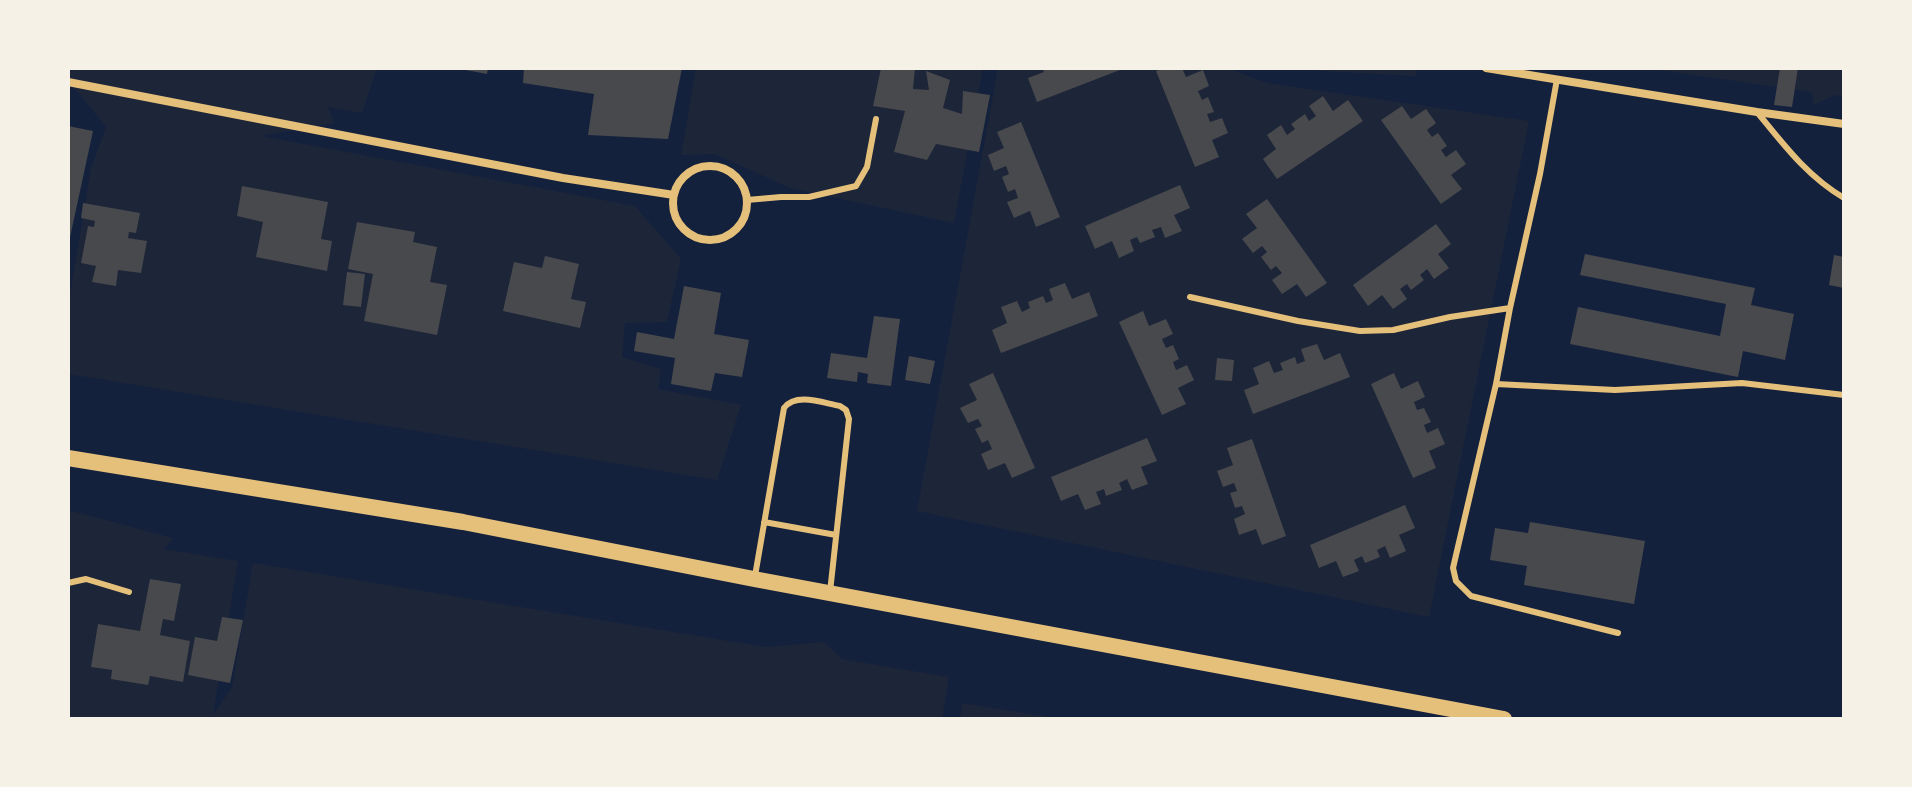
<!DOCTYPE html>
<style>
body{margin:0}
#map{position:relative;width:1912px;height:787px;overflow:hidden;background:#14213d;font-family:Georgia,serif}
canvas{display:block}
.frame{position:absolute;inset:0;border:70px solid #f6f1e7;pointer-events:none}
</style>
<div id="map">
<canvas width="1912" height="787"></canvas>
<div class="frame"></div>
</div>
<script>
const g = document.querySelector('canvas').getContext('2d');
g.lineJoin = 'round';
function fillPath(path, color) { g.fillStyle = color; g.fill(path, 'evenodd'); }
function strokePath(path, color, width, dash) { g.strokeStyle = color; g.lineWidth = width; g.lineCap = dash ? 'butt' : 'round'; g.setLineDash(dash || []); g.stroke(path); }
const green = new Path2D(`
 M68,68H377L362,113L328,107L334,123L261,136L635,206L681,259L667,322L625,323L622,357L661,369L658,389L741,405L717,480L68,374V306L91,168L106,127L68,80Z
 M696,68H983L954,223L790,188L715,154L681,155Z
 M998,68H1227L1267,83L1529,121L1429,617L917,511Z
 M1266,68H1417L1416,76Z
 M1644,68H1844V96L1835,95L1814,105L1812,92Z
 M68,510L173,538L164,549L238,561L213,715L232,687L253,563L765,647L824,642L842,659L949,677L942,719H68Z
 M962,703L1062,719H960Z`);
const building = new Path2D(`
 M460,68H488L487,74L460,69Z
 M524,68H682L668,139L588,135L594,94L523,83Z
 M881,68H915L913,89L929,90L926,71L950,80L943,108L962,114L963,91L990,95L979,152L936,144L927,160L894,152L905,111L873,106Z
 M1042,68H1125L1037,102L1028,78L1044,72Z
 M1165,68H1182L1186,77L1203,70L1209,86L1198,91L1202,100L1208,97L1214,112L1207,114L1210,122L1222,118L1228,133L1212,140L1219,157L1195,167L1156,71Z
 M1780,68H1798L1792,107L1774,105Z
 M1323,96L1333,111L1348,100L1363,121L1277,179L1263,159L1276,149L1267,135L1281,125L1287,135L1295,129L1291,124L1305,114L1309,121L1316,116L1309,106Z
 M1402,106L1411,119L1426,109L1436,123L1427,130L1432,137L1438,133L1447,146L1441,150L1446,157L1456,150L1466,164L1451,175L1462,189L1441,204L1381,120Z
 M1021,122L1060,217L1036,227L1030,211L1014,218L1007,202L1018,198L1015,189L1008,192L1002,177L1009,174L1006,166L994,171L988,155L1004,148L997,132Z
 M68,126L93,131L69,242H68Z
 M1180,185L1190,208L1174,215L1182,231L1165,238L1161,227L1152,230L1155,237L1140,243L1137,237L1130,240L1134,251L1119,258L1112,241L1095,249L1085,226Z
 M242,186L328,202L321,239L332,241L327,271L256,257L263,222L237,216Z
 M1267,199L1327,283L1306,297L1297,284L1282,294L1272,280L1282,273L1276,266L1271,270L1261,257L1267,252L1262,246L1253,253L1242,239L1257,228L1246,214Z
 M83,203L140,213L136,233L129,232L128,238L147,241L141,273L118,270L116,286L92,282L96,266L81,263L88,226L94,227L95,221L81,218Z
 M357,222L415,232L413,242L437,247L430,282L447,285L437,335L364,321L373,274L348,269Z
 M1436,224L1451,244L1438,254L1449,268L1434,279L1427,269L1420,275L1424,280L1411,290L1407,284L1400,289L1407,299L1393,309L1382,295L1368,306L1353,285Z
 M1585,254L1755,288L1751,305L1794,314L1785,360L1743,351L1738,377L1570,344L1578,307L1720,336L1726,304L1580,275Z
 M1834,255L1844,257V288L1829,285Z
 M545,256L579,264L571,299L586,302L580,328L503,311L514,262L542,268Z
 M347,272L365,274L361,307L343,305Z
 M1065,283L1072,299L1089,292L1098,316L1001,353L992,330L1007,323L1001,307L1017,301L1022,312L1030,308L1028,302L1043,296L1046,303L1053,300L1049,289Z
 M684,286L721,293L714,334L749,340L742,377L715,373L711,391L671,384L675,358L634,351L637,332L674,339Z
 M1143,311L1149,326L1166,319L1173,334L1162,339L1166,348L1173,345L1179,359L1173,362L1176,370L1187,365L1194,380L1178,388L1186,404L1162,415L1119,322Z
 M874,316L900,319L891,386L867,383L868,374L858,372L857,382L827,378L831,353L867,358Z
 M1317,344L1324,360L1340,353L1350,377L1253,414L1244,390L1259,384L1253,368L1269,361L1274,373L1283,370L1280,363L1295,357L1297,364L1305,361L1301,349Z
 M909,356L935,361L930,384L905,380Z
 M1217,358L1234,360L1232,381L1215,380Z
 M993,373L1035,468L1012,478L1005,463L988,470L981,454L992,449L988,440L982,443L975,429L982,426L978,419L968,423L960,408L977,400L969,384Z
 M1394,373L1401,389L1418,381L1425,397L1414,402L1417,410L1424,408L1431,422L1424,425L1427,433L1438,428L1445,444L1429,451L1436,468L1413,478L1371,384Z
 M1147,438L1157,461L1141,467L1148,484L1132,490L1127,479L1119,483L1122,490L1106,496L1104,489L1096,492L1101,504L1085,510L1078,494L1061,501L1051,477Z
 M1252,439L1286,536L1262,545L1256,529L1239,535L1234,519L1245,514L1242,506L1235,508L1230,493L1237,491L1234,483L1223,487L1217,471L1233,465L1227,448Z
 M1405,505L1415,528L1399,535L1406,551L1390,558L1385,546L1377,550L1380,557L1365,563L1362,556L1354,560L1359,571L1343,577L1336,561L1319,568L1310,545Z
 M1530,522L1645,541L1634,604L1524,585L1527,566L1490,560L1495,528L1528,533Z
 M150,579L181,584L174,621L163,619L160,635L190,641L183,682L150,676L148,685L111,679L112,670L91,667L98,624L140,631Z
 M222,617L243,620L230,683L188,675L195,637L217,641Z`);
const service = new Path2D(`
 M1557,79L1540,174L1510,308L1496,384L1453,568L1456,581L1471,596L1618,633
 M1757,112C1784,145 1807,176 1844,198
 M747,200L781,197H809L856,186L867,167L876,119
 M1190,297L1298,321L1360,331L1393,330L1450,317L1510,308
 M1496,384L1615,390L1742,383L1844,395
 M764,522L836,535
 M755,576L784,408C796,392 823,403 840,406L846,410L849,419L830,592
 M68,583L86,579L129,592`);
const minor = new Path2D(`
 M1486,68L1757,112L1844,124
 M68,82L563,178L674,195
 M673 203a37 37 0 1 1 74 0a37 37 0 1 1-74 0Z`);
const secondary = new Path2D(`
 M68,458L463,522L754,579L1504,719`);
fillPath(green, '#1d2539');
fillPath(building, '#48494c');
strokePath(service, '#e5c07b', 6);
strokePath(minor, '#e5c07b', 8);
strokePath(secondary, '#e5c07b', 16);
</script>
